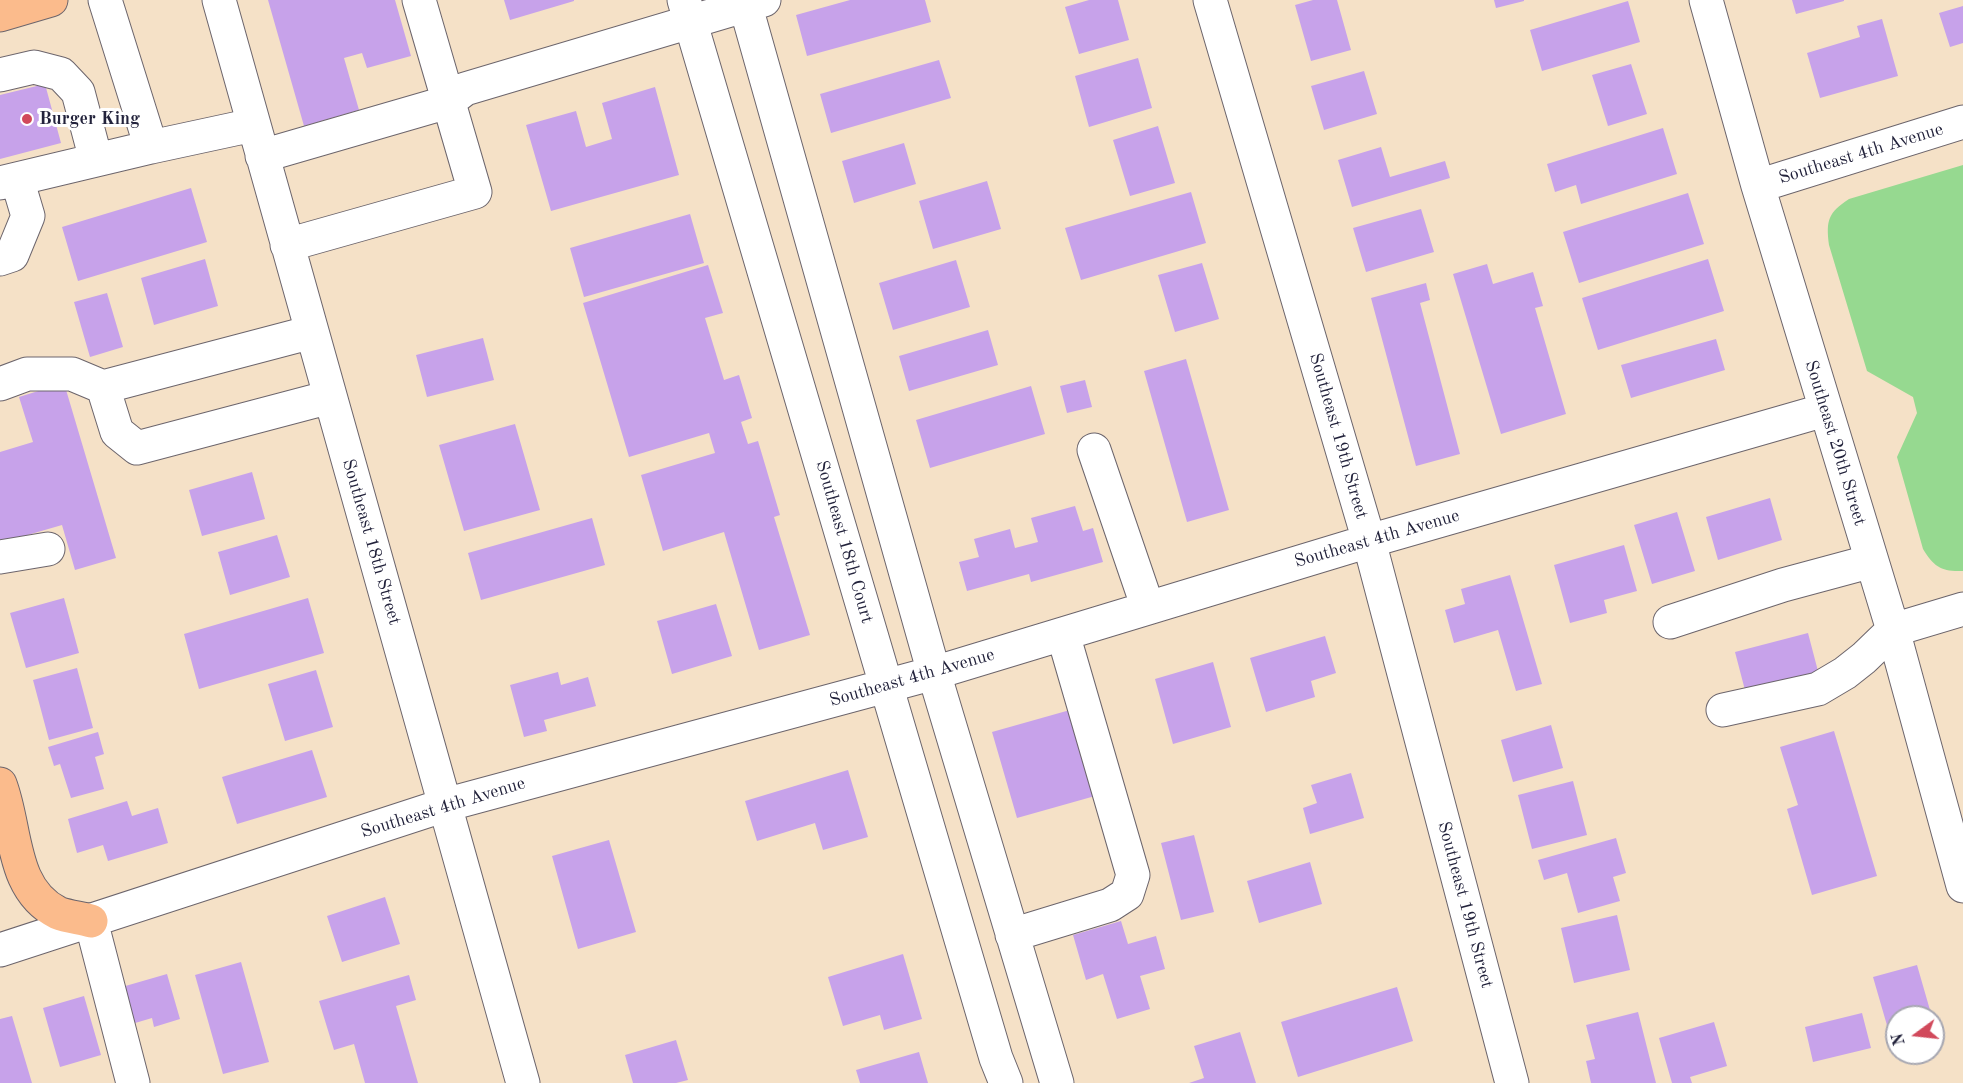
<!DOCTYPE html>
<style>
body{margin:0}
#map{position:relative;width:1963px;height:1083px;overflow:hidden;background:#f5e1c7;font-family:"Old Standard TT",serif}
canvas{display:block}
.north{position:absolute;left:1885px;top:1005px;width:60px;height:60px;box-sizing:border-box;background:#fff;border:2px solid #a7a7b1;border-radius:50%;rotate:255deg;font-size:16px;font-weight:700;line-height:24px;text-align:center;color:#22223b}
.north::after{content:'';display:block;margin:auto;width:21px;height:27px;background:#d1495b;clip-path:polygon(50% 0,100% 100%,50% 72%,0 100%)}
</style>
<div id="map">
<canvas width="1963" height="1083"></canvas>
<div class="north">N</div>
</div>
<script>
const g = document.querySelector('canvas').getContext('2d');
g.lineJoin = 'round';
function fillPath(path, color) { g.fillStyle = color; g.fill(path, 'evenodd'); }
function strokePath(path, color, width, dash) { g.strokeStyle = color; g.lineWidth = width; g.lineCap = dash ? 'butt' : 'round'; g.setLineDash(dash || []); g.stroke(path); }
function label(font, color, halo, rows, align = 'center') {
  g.font = font + ' "Old Standard TT",serif'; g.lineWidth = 6; g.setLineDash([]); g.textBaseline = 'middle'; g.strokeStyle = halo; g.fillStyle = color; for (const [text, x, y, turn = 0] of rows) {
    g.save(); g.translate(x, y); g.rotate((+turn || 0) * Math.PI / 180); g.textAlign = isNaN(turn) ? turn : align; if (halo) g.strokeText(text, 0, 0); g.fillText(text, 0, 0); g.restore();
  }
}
const green = new Path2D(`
 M1963,165V571C1942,572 1934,567 1923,549L1897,457L1917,413L1913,397L1867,371L1829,245C1826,220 1828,213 1849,199Z`);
const building = new Path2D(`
 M268,0H395L411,56L367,68L362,53L344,58L359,110L304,126Z
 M504,0H574V1L510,20Z
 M850,0H925L931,22L807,56L796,15Z
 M1089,0H1118L1129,40L1079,54L1065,7Z
 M1313,0H1337L1351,50L1311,61L1295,5Z
 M1494,0H1524V1L1496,8Z
 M1792,0H1844V1L1796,14Z
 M1628,1L1640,42L1542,71L1530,30Z
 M1963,6V43L1950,47L1939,13Z
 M1882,19L1898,76L1820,98L1807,53L1860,37L1857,26Z
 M1138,58L1152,108L1089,127L1075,76Z
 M939,60L951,98L831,133L820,94Z
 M1631,64L1647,114L1608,126L1592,75Z
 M1364,71L1377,114L1324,130L1311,86Z
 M45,84L61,143L0,159V95Z
 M655,87L679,175L551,211L526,125L576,111L586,147L612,139L602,103Z
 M1158,126L1175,183L1130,196L1113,140Z
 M1663,128L1677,174L1581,204L1576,185L1555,192L1547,164Z
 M904,143L916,184L854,203L842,161Z
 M1381,147L1390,177L1445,161L1450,178L1352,207L1338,160Z
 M987,181L1001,229L933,249L919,201Z
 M191,188L207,242L78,281L62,227Z
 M1191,192L1206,243L1081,280L1065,228Z
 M1688,193L1704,244L1579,283L1563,232Z
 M1421,209L1434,252L1366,272L1353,228Z
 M690,214L704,263L584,297L570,248Z
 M205,259L218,306L154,325L141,278Z
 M1708,259L1724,311L1598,350L1582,298Z
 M956,260L970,307L893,330L879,283Z
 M1202,263L1219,319L1175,332L1158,275Z
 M1487,264L1493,284L1533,272L1543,306L1535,308L1566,414L1501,434L1453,274Z
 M708,265L723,313L705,318L724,380L739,375L752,418L741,422L748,444L758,441L780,515L774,517L810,635L759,650L724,532L663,551L641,475L715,453L709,433L629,457L583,303Z
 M1426,283L1430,300L1420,303L1460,454L1416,466L1371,298Z
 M107,293L123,347L90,357L74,302Z
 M988,330L998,365L909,391L899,356Z
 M483,338L494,380L427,397L416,355Z
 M1716,339L1725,370L1631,398L1621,365Z
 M1186,359L1229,510L1187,522L1144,371Z
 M1085,380L1092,407L1067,413L1060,386Z
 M64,383L116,558L75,570L62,525L0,543V452L33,442L19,397Z
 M1031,386L1045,434L930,468L916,420Z
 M515,424L540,510L464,531L439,445Z
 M252,472L265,519L202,536L189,490Z
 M1770,498L1782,540L1718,560L1706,517Z
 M1075,506L1083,531L1093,528L1103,562L1031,582L1029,574L967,591L959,562L979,557L974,539L1010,529L1015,548L1038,542L1031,518Z
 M1677,512L1695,571L1652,584L1634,525Z
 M592,518L605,565L481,600L468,553Z
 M277,535L290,577L230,595L218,552Z
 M1624,545L1637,591L1604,600L1607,613L1570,623L1554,565Z
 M1510,575L1542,684L1516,691L1498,630L1454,643L1445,610L1465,604L1461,589Z
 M64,598L79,653L26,668L10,613Z
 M308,598L324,653L199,689L184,634Z
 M716,604L732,656L672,674L657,621Z
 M1808,633L1819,675L1746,694L1735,652Z
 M1325,636L1336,673L1311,681L1315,697L1266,712L1250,658Z
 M1213,662L1231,727L1173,744L1155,679Z
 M77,668L93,728L49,740L33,680Z
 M316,670L333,727L285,741L268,684Z
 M558,672L561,685L588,677L596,706L544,720L547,731L524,737L510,685Z
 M1070,710L1095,796L1017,818L992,732Z
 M1551,725L1563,768L1513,782L1501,740Z
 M1834,731L1877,876L1812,895L1787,809L1798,805L1780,747Z
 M98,732L104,754L95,757L104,789L71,798L60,764L54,766L48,747Z
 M312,750L327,797L237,824L222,777Z
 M848,770L868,837L823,850L815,823L757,841L745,801Z
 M1351,773L1364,818L1310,834L1303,808L1317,803L1311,785Z
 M1573,781L1587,835L1532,849L1518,795Z
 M127,801L132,816L158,808L168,843L108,861L103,845L77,853L68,819Z
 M1194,835L1214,912L1181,920L1161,843Z
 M1616,838L1626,873L1613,877L1620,901L1578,913L1567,873L1544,880L1538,860Z
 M609,840L636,932L578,949L552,856Z
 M1310,862L1322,904L1259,923L1247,881Z
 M385,897L400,944L342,962L327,916Z
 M1617,915L1630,970L1574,983L1561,928Z
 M1121,921L1128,944L1156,936L1165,969L1140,976L1150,1009L1117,1019L1103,974L1086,980L1073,935Z
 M903,954L922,1019L884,1030L880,1015L843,1026L828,977Z
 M241,962L269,1062L223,1074L195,975Z
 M1917,965L1932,1017H1897V1052L1895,1053L1873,977Z
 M167,974L180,1019L154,1027L152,1018L125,1026L115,989Z
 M409,975L416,1000L396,1006L418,1083H365L354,1044L334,1050L319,1001Z
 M1397,987L1413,1041L1298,1077L1281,1022Z
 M84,996L101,1055L60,1067L43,1008Z
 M1638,1012L1656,1083H1591L1586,1061L1595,1059L1586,1025Z
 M1862,1013L1871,1048L1813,1062L1805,1027Z
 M12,1016L32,1083H0V1019Z
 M1714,1022L1727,1066L1690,1077L1692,1083H1672L1659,1038Z
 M1240,1032L1256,1083H1189L1204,1078L1194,1046Z
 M676,1040L688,1080L676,1083H633L625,1055Z
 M919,1052L928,1083H860L856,1070Z`);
const minor = new Path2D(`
 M105,0L151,147L253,125
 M219,0L523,1083
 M684,0L996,1058L1006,1083
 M744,0L934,673L1057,1083
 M1210,0L1369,541L1512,1083
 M1706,0L1758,186L1893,630L1963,886
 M0,75L34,67L61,74L78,92L96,160
 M262,156L448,102L465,89L764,0
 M0,183L151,147
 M1758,186L1963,122
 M287,245L475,192L419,0
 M0,259L12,255L28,216L17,179
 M0,384L27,374H72L103,387L312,332
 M103,387L117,432L137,448L330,397
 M1094,450L1148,608
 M0,557L48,549
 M1670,622L1783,585L1872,561
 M1723,710L1818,689L1845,673L1864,658L1893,630L1963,609
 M91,921L133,1083
 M1012,935L1110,905L1127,894L1133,875L1063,634
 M0,950L445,805L934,673L1369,541L1825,410`);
const major = new Path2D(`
 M0,15L51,0
 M0,784C17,828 10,889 58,913C68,917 81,918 91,921`);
const markers = [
 [27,119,6,"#d1495b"]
];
const poiNames = [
 ["Burger King",39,119]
];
const streetNames = [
 ["Southeast 4th Avenue",1861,154,-17],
 ["Southeast 19th Street",1338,436,74],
 ["Southeast 20th Street",1835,443,73],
 ["Southeast 4th Avenue",1377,539,-16],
 ["Southeast 18th Street",371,542,74],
 ["Southeast 18th Court",844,542,74],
 ["Southeast 4th Avenue",912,678,-16],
 ["Southeast 4th Avenue",443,808,-17],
 ["Southeast 19th Street",1465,905,75]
];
fillPath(green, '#96d990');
fillPath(building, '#c7a2ea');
strokePath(minor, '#6c656c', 35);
strokePath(major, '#6c656c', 35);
strokePath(minor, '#fff', 33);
strokePath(major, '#fbbb8c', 33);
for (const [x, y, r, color] of markers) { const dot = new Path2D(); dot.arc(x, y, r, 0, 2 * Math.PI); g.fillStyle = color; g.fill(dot); strokePath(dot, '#fff', 2); }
label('bold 18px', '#22223b', '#fff', poiNames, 'left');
label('18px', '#22223b', '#fff', streetNames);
</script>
